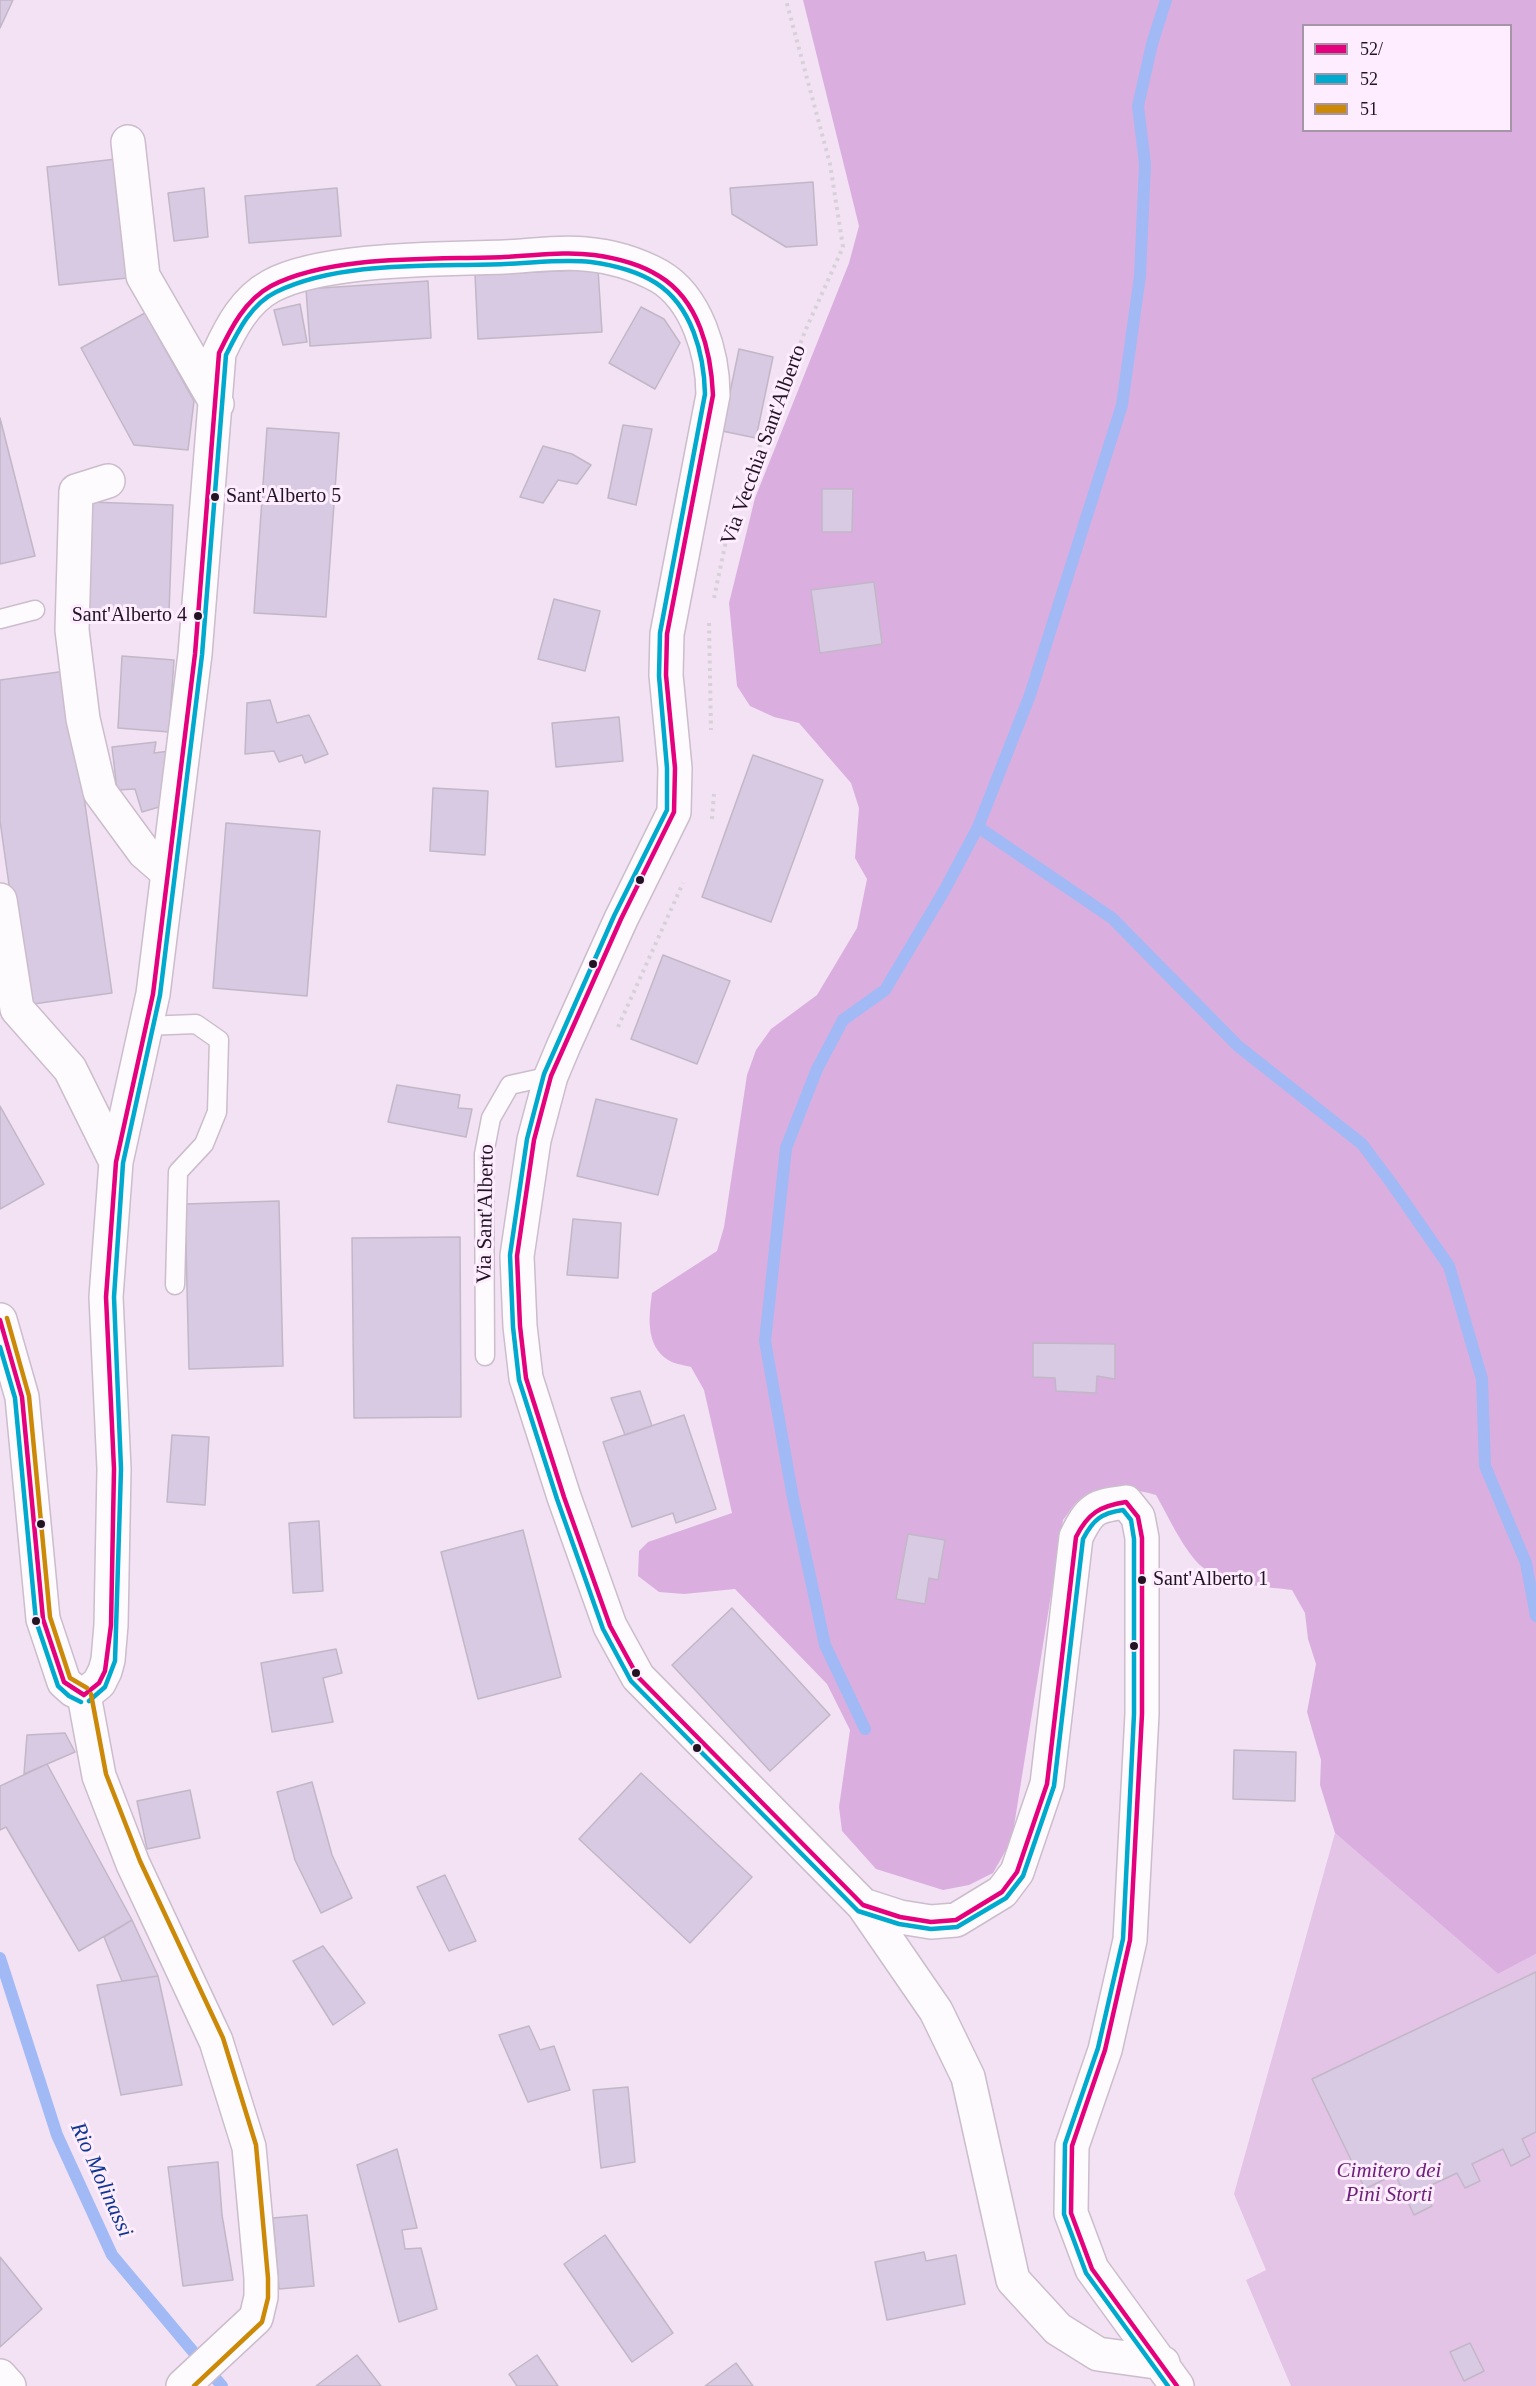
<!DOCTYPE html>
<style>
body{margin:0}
#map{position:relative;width:1536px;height:2386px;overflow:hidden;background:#f3e2f4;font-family:"Times New Roman",serif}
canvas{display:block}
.legend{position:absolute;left:1302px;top:24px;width:210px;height:108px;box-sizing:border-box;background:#fdedff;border:2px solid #a596a7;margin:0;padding:8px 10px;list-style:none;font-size:18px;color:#221423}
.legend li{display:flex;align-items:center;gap:12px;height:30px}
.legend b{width:30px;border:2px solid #a596a7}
</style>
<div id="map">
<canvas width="1536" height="2386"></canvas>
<ul class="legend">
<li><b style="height:8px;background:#e5007d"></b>52/</li>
<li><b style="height:8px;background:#00a9ce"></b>52</li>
<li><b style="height:8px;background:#cc8907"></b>51</li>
</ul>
</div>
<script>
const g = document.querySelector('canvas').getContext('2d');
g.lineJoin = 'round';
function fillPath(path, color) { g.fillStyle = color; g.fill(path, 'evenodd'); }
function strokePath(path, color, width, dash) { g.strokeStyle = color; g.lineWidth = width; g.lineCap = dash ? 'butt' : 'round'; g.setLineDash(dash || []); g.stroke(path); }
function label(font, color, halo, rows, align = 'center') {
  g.font = font + ' "Times New Roman",serif'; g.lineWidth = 6; g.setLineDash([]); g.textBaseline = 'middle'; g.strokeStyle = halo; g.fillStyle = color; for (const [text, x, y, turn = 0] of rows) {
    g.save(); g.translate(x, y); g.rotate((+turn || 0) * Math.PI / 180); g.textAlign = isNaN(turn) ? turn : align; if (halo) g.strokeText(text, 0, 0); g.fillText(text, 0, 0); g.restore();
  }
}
const green = new Path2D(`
 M1335,1833L1498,1974L1536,1954V2386H1291L1246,2280L1266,2270L1234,2194Z`);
const forest = new Path2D(`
 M803,0H1536V1954L1498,1974L1335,1833L1320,1785L1321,1760L1307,1712L1316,1664L1308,1639L1305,1613L1292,1590C1262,1586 1216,1585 1195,1560C1179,1541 1168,1516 1156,1495C1133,1489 1097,1482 1078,1501C1072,1506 1068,1514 1063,1520L1014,1826L1006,1850L993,1873L969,1885L943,1890L876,1869L842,1831L839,1807L850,1730L827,1684L735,1589L684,1594L659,1592L638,1576L639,1551L648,1542L732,1513L704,1390L691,1367C684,1365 674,1364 668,1360C645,1345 649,1316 652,1293L717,1251L724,1227L747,1075L756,1050L771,1029L817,995L857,928L867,879L855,858L859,808L851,783L799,723L774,717L750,706L737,686L729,603L755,498L849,263L859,226ZM1304,26H1510V130H1304Z`);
const stream = new Path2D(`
 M978,827L1112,918L1238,1046L1362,1144L1392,1184L1449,1266L1482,1379L1485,1466L1526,1563L1536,1616
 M865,1729L825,1645L793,1498L765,1341L786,1148L817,1069L843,1020L885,990L944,891L978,827L1030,695L1122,405L1140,276L1145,164L1138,106L1152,44L1166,0
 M0,1958L57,2135L112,2255L222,2386`);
const building = new Path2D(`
 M0,0H13L0,28Z
 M116,159L128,278L59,285L47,167Z
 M813,182L817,245L786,247L732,214L730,188Z
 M204,188L208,237L174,241L168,193Z
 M337,188L341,236L249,243L245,196Z
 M598,269L602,332L478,339L475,275Z
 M428,281L431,338L310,346L306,289Z
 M300,304L307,342L283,345L274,310Z
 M641,307L664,319L680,343L655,389L609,363Z
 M145,313L194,401L188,450L134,445L81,348Z
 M739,349L773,357L756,438L722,431Z
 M0,418L35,556L0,564Z
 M623,425L652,429L636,505L608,498Z
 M267,428L339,433L326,617L254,613Z
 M543,446L572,454L591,465L577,484L558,480L543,503L520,497Z
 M822,489H853L852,532H822Z
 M90,502L173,505L169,612L86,609Z
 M874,582L882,644L820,653L811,590Z
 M554,599L600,611L585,671L538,659Z
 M122,656L174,660L169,732L118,728Z
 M66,671L112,993L26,1005L0,821V680Z
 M270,700L277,723L309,715L328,754L305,763L302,755L279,762L274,751L245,754L247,703Z
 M619,717L623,761L556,767L552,723Z
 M156,742L154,753L170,751L159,807L142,812L135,789L117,790L112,747Z
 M753,755L823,780L771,922L702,897Z
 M433,788L488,791L485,855L430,851Z
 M226,823L320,831L307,996L213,988Z
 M663,955L730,981L697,1064L631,1039Z
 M397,1085L460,1095L458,1108L472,1109L466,1137L388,1122Z
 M596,1099L677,1119L658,1195L577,1176Z
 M0,1106L44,1184L0,1209Z
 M279,1201L283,1366L189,1369L185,1204Z
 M573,1219L621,1223L618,1278L567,1275Z
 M460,1237L461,1417L354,1418L352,1238Z
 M1033,1343L1115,1344V1379L1097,1376L1096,1393L1056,1391L1055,1378L1033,1377Z
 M640,1391L652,1426L625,1435L611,1398Z
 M684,1415L716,1509L676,1523L673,1513L632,1527L603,1442Z
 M172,1435L209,1437L205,1505L167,1502Z
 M319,1521L323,1591L293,1593L289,1523Z
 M523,1530L561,1677L478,1699L441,1552Z
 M908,1534L945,1540L938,1580L929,1578L925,1604L896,1599Z
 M732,1608L830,1715L770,1771L672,1665Z
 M336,1649L342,1673L323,1678L333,1722L272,1732L261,1663Z
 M65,1733L75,1752L24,1774L27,1735Z
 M1234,1750L1296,1752L1295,1801L1233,1799Z
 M47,1764L132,1920L79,1951L6,1827L0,1830V1786Z
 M641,1773L752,1877L690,1943L579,1839Z
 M312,1782L332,1855L352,1898L321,1913L295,1860L277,1792Z
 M190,1790L200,1838L147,1849L137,1801Z
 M445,1875L476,1941L449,1951L417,1887Z
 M132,1920L158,1976L122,1981L104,1937Z
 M323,1946L365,2003L333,2025L293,1961Z
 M1536,1972V2132L1522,2139L1530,2156L1511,2166L1503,2149L1472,2164L1480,2181L1465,2188L1457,2173L1423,2189L1432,2206L1414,2215L1395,2174L1365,2189L1312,2079Z
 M158,1976L182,2085L121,2095L97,1985Z
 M529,2026L540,2050L554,2046L570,2090L528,2102L499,2035Z
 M628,2087L635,2162L601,2168L593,2090Z
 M397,2149L417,2228L402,2230L405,2249L421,2248L437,2309L399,2322L357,2165Z
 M218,2162L222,2215L233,2280L183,2286L168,2167Z
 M307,2215L314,2286L279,2289L273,2218Z
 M605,2235L673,2333L632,2362L564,2264Z
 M924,2252L926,2261L956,2255L965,2304L887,2320L875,2262Z
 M0,2257L42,2309L0,2347Z
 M1470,2343L1484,2371L1464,2381L1450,2352Z
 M357,2355L381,2386H316Z
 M537,2355L558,2386H517L509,2374Z
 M736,2363L753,2386H705Z`);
const path = new Path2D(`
 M714,598L730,522L806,329L843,247L830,164L786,0
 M709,623L711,730
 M712,819L714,794
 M618,1027L683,883`);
const service = new Path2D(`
 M0,619L35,610
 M145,1026L196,1024L219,1040L217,1112L204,1144L178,1172L175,1285
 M485,1356L484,1154L491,1118L510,1085L551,1076`);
const minor = new Path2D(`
 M128,142L143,276L217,404
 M108,481L76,491L72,630L83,719L100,792L144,852L168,873
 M0,900L17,1009L70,1069L116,1162
 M0,1320L22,1397L43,1619L64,1682L73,1690L84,1695
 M84,1695L99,1683L105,1671L108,1660L111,1625L114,1469L106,1297L116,1162L153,994L195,654L219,353C231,327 245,300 271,286C322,258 443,259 504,257C530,256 559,251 585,254C610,256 637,264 659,276C697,298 713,354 713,395L667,634L666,675L675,768L674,812L621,919L564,1045L551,1076L534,1140L517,1256L520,1326L526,1378L564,1497L610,1626L638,1677L863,1905L900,1917L931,1922L956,1920L1002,1892L1017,1872L1047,1784L1076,1537C1090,1508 1095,1506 1126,1502L1138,1517L1142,1538V1714L1130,1940L1105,2050L1072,2146L1071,2213L1092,2269L1177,2386
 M84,1695L99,1776L133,1864L216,2041L249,2147L261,2278V2297L256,2318L183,2386
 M863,1905L936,2011L968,2077L1013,2280L1058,2329L1098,2354L1163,2363
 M0,2376L9,2386`);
const bus1 = new Path2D(`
 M0,1320L22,1397L43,1619L64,1682L84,1695
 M84,1695L99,1683L105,1671L111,1625L114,1469L106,1297L116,1162L153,994L195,654L219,353C231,328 245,300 271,286C333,254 435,260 504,257C534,256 564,251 594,255C616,258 640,264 659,276C699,300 711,351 713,395L667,634L666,675L675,768L674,812L621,919L551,1076L534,1140L517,1256L520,1326L526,1378L564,1497L610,1626L638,1677L863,1905L900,1917L931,1922L956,1920L1002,1892L1017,1872L1047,1784L1076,1537C1088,1513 1100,1506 1126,1502L1138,1517L1142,1538V1714L1130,1940L1105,2050L1072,2146L1071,2213L1092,2269L1177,2386`);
const bus2 = new Path2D(`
 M0,1347L15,1398L36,1621L58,1686L69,1696L81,1702
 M89,1701L105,1687L115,1661L121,1469L114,1297L123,1163L160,995L202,655L226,355C238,331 251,304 276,292C342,260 433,267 505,264C534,263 562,259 591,262C613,265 637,271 656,283C692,306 704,354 705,394L660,633L659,676L667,768V810L614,916L544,1074L527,1139L510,1255L513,1327L519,1380L557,1499L603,1629L631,1681L858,1911L899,1924L931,1929L957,1927L1006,1898L1023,1876L1054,1786L1083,1539C1093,1520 1101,1513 1123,1510L1131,1520L1134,1539V1714L1123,1939L1098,2048L1065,2144L1064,2214L1086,2273L1168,2386`);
const bus3 = new Path2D(`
 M7,1318L29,1396L50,1617L70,1678L87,1688
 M91,1694L106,1774L140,1861L223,2038L256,2145L268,2278V2298L262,2322L194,2386`);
const markers = [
 [215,497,5,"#221423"],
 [198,616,5,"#221423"],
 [640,880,5,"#221423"],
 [593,964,5,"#221423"],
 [41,1524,5,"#221423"],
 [1142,1580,5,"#221423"],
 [36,1621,5,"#221423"],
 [1134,1646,5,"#221423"],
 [636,1673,5,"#221423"],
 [697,1748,5,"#221423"]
];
const busNames = [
 ["Sant'Alberto 5",226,497],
 ["Sant'Alberto 4",187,616,"right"],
 ["Sant'Alberto 1",1153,1580]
];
const streetNames = [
 ["Via Vecchia Sant'Alberto",764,445,-70],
 ["Via Sant'Alberto",486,1214,-89]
];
const parkNames = [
 ["Cimitero dei",1389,2171],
 ["Pini Storti",1389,2195]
];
const waterNames = [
 ["Rio Molinassi",101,2180,66]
];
fillPath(green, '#e3c3e6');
fillPath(forest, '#daafdf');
strokePath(stream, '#a1b9f5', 12);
fillPath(building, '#d8cae2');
strokePath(building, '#c2b7c7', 1.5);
strokePath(service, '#cbbdcc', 21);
strokePath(minor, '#cbbdcc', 36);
strokePath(path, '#d6d1d7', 4, [3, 4.5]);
strokePath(service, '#fdfbfd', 18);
strokePath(minor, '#fdfbfd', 33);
strokePath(bus1, '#e5007d', 4.5);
strokePath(bus2, '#00a9ce', 4.5);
strokePath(bus3, '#cc8907', 4.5);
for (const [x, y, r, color] of markers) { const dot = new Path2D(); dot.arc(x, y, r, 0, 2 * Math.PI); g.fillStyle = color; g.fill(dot); strokePath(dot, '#fdedff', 2); }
label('20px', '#221423', '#fdedff', busNames, 'left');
label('21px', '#221423', '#fdedff', streetNames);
label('italic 21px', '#6e2178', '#fdedff', parkNames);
label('italic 22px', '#0f3790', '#fdedff', waterNames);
</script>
